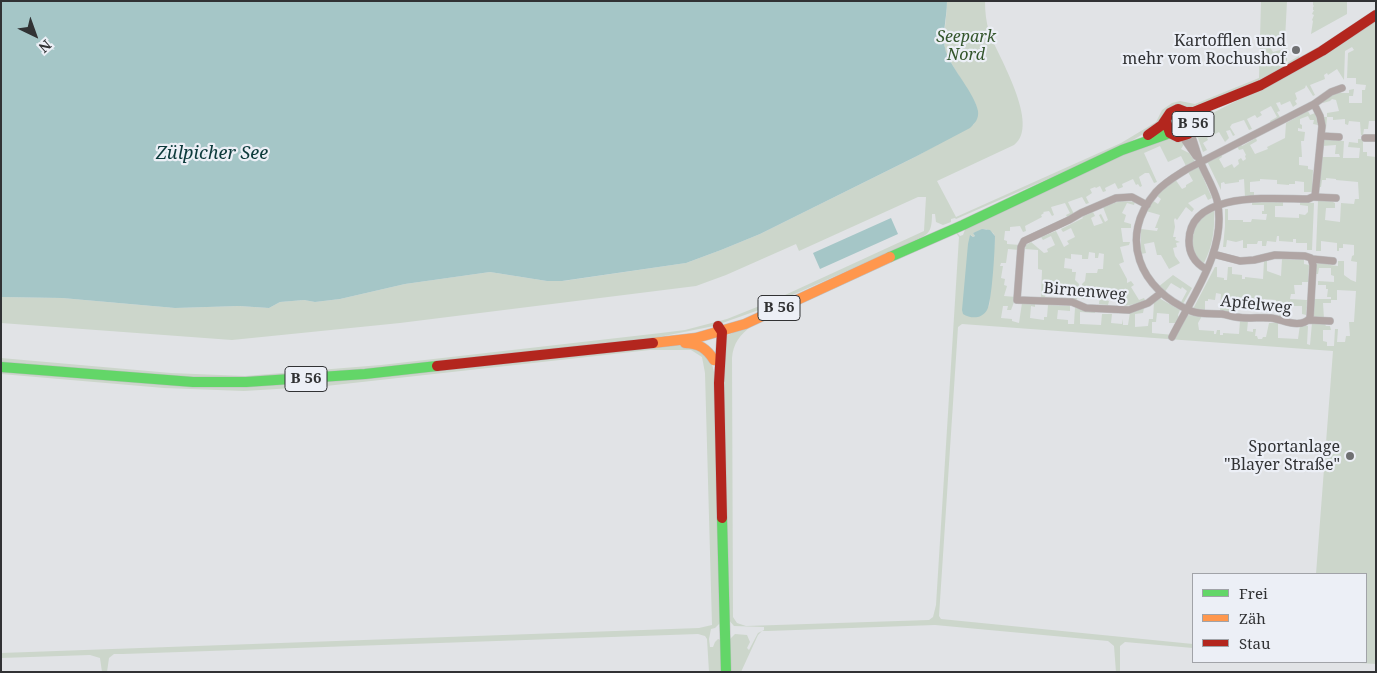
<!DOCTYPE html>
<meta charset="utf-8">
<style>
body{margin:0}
#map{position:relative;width:1377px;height:673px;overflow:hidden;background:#e1e3e6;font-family:"Noto Serif",serif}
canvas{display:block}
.frame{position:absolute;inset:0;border:2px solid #313234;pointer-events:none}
.legend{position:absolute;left:1192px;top:573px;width:175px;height:90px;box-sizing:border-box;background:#eceff6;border:1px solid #a1a3a8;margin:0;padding:6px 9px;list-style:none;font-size:15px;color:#313234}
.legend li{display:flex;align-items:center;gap:10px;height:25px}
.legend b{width:25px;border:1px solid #a1a3a8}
.north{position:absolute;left:10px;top:10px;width:50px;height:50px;-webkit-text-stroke:4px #eceff6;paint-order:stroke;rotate:138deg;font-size:14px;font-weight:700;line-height:20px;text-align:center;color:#313234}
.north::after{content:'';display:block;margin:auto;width:18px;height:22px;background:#313234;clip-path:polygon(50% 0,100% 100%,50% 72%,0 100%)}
</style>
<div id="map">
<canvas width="1377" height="673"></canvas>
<div class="frame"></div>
<ul class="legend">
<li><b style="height:6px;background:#63d668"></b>Frei</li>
<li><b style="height:6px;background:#ff974d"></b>Zäh</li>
<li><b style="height:6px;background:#b3261e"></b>Stau</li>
</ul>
<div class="north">N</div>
</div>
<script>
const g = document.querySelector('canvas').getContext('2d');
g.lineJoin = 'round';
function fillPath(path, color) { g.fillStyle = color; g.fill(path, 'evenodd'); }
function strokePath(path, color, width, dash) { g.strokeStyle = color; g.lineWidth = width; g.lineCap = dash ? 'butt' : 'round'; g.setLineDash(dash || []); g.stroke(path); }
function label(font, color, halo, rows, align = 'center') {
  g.font = font + ' "Noto Serif",serif'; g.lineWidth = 4.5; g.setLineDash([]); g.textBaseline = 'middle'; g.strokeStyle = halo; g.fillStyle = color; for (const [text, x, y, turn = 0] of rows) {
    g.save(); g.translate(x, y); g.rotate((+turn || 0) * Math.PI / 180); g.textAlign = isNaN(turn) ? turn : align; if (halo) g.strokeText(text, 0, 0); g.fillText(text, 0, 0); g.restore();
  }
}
const green = new Path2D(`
 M947,1H985C985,12 986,21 989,32C998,56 1041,125 1014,145L937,181L956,217L1121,143L1156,122L1162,110L1172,103L1180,101L1195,104L1259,78L1261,1H1287L1285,40L1281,43L1279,39L1267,45L1268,47H1270L1273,52L1287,48V63L1299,56L1300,59L1231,94L1188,108L1121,147L956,219L955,218L951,219V222L943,225L936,222L935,214H932C932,237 926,234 908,244L756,311L714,326L659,337L368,370L214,379L1,363V358L171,373L245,376L381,365L661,333L685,330L727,319L772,301L924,231L926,197H918L799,251L796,244L726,275L696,286L400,323L232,340L1,323V297L62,298L175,308L239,306L269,308L280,302L304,300L315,302L340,299L405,284L490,272L547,281H563L686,263L721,250L760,234L915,157L974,124L976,105L946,54C942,36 947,19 947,1Z
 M1315,1H1347V14L1311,34L1313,21L1312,20L1314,15L1312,14L1314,10H1313V7L1314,6L1313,5V2Z
 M1376,20V121H1369L1368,129H1364L1363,135H1361L1360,122L1349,121L1348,125L1345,124V119L1333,120V117H1327L1326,129L1324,128L1322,117H1327V113L1339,111L1336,100L1332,99L1330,101L1323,103L1322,100L1337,93H1349V90L1354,89L1353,96H1349V103H1362V90H1365L1366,85L1356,84V78H1347L1348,53L1354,50L1352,47L1345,51L1344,80L1337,69L1328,75L1327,73L1324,75L1325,79L1310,85L1315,95L1313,96L1306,85L1305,88L1295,93L1297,99L1295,101L1297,104L1293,107L1290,101L1281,105L1280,102L1276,103L1280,111L1277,112L1281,119L1271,124L1270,121L1277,117L1271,106L1260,112L1262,115L1257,118L1255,115L1247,119L1252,129L1249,130L1244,120L1232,124L1230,127L1235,135L1233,136L1230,130L1226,131L1229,138L1225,142L1219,132L1207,138L1208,140L1203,143L1207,150L1203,152L1198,138L1194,137V133L1198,122L1203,118L1238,100Z
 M1308,111L1310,115L1315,113L1318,125L1313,124L1314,120H1310L1308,116L1300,119V124L1302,125V129L1298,128V131L1305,132L1304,141H1301L1302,157H1299V165L1308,166V169L1313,170L1312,192H1304V182L1295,181V184H1289V185L1277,184V180L1260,179V181L1250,182V192H1254V196L1245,197L1244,179L1239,180V182L1225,184L1224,182L1221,183V190L1207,161L1221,154L1222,157L1219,159L1224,168L1232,164L1234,168L1239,164L1238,160L1241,158L1243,161L1246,159L1245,156L1246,155L1243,149L1239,150L1237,146L1241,144L1242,146L1256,138L1257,141L1250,145L1255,154L1268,149L1267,147L1285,138L1286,123Z
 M1160,137L1181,141L1184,144L1181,149L1189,153L1194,160V162L1186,166L1181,156L1168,162L1160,146L1144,153L1157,182L1154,183L1149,173H1145L1139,177L1142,186L1140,187L1138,184L1136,185L1133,179L1122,184L1123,187L1118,189L1115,183L1105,188L1106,191L1103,192L1100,186L1096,188L1095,187L1090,189L1092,193L1086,197L1089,203L1086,204L1082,197L1068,202L1074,214L1067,217L1066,215L1070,213L1065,203L1051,207L1054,215L1052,216L1049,211L1043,212L1044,213L1041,215L1042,217L1025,226L1026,231L1023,232L1020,226L1010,227V231H1005L1004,240L1007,241V244L1020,245L1019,250L1008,249L1006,263H1001L1000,266H1003L1001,278L1005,279L1004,285L1007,286L1004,296L1016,297L1011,310H1007L1008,306H1003L1001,318L1012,319V321L1019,323L1022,303L1035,304V307L1031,306L1030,318L1044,320V317H1047L1048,305L1070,306V311L1058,310L1057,319L1068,320V324H1074L1075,308L1095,310V313L1080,312V324L1101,325L1102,314H1112L1111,323L1122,324L1123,319V325H1128L1130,312L1144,308L1143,313L1135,314V327L1148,326L1149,319H1153L1154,302L1159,298L1180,310L1178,315L1179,318L1177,323H1169V314L1157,313L1156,322H1152V333L1174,335L1187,315L1202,316L1198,323L1199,330L1214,331V334H1216L1217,330H1220V335H1223V333L1239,334L1240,321H1248L1247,331L1253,332V329H1256L1255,336H1257L1258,339H1262L1263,337H1266L1269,323H1278V338L1298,339L1300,325L1308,326L1307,344L1310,345L1312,323H1324L1326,326H1330L1331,330H1323V341L1327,342V346H1334L1335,329H1338L1337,342H1345L1346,336H1350L1349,322H1354L1356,291L1337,290V300H1331V303H1323L1324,319H1315L1312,316L1313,299H1331V297H1327L1328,289H1326V285H1318V281L1334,282V276L1331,275V268H1319L1318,274H1314L1315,264L1318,262H1327L1330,265L1338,266V261H1344V275L1351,280L1356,282L1357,262L1351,261L1352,256L1354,255V245L1343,244V248H1339V251H1337V243L1321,241V251H1316L1318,201L1319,200H1329L1335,203V208H1326L1325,220L1340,222L1341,203L1354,204L1355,199H1359L1358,182L1336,180V179L1326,178V180H1322L1321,187H1319L1320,157H1340L1339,154H1335L1336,145L1322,146L1324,139L1332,138L1336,141H1344L1343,158H1359L1360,148L1348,147L1349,142L1358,143V139H1363V152H1367V156L1376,157V664L1344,662H1366V574H1316L1333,351L962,324L958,327L939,616L941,619L1193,644V648L1125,642L1120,646V672H1116L1114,646L1108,641L935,625L768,631H762L758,635L741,672H729L730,639L735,634L747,635L750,642L747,648L749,650L758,633L764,630V627L734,626L728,619L723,355L726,336L956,231L960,236L963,235L966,227ZM986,229L993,233L995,236L989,307L971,235L973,237L975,236L973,233ZM956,233L959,237L936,605L933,617L929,620L746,626L737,623L733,617L732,358C733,344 740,334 752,326Z
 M1196,167L1199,168L1212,198L1208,200L1205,194L1188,203L1194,209L1192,212L1186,207L1177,220L1175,218L1174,220L1175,227L1173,237H1176L1175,240L1180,242L1176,243L1177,247L1173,248L1175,256L1180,263L1169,269L1161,255H1157L1154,242L1144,244L1146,253L1141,254V229L1157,231L1158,228H1155L1160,215L1146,211L1152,200L1158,204L1161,199L1156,195L1175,179L1182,189L1186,187V185L1193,181L1188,172Z
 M1120,201L1135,202L1134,205L1127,203L1122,213L1126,215L1124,222L1131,224V228H1121L1123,242H1130L1129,245L1120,247L1124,262L1119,264L1127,279V283L1131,281L1134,285L1131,287L1139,300L1144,298L1145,300L1141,303L1124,306V297L1122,295L1116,294V292L1110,290L1106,291L1105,300L1109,301L1108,305L1099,304L1100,289L1096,288V291L1087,290L1086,299H1081L1082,284L1085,281L1086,273H1097L1098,269H1103L1104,254L1099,253L1098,258H1095V253L1089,252L1088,259H1082V255L1071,254V259L1065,258L1064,268L1072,269V272H1076L1075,280L1079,284L1077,300L1070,301V298H1075V290L1064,289V285H1062L1061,292H1056V287L1046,286L1045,299L1041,298L1042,270L1038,269V250L1025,249L1026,245L1031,242L1044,253L1048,252L1047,249L1055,245L1051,236L1043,240L1041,237L1056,231L1064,247L1069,244L1067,241L1075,237L1071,228L1063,232L1061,229L1083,218L1082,217L1093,212L1095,216L1091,218L1094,226L1103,223L1099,215L1101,214L1105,222L1108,220L1103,207Z
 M1283,201V206H1275V217L1299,218V214L1305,215L1308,212V206L1300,205V202L1314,203L1312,250H1307V243H1296V239H1293V242L1279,241V236H1277L1276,242L1267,241L1266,246H1262V241H1258L1257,244H1247V248H1243V240L1236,242L1227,240L1226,247H1223L1225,226V209H1228V220H1243V222H1251L1252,219L1266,220L1267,214H1262V211H1264V205H1252V202Z
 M1214,209C1215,228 1213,246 1204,263L1197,260L1191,244L1197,220Z
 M1282,259L1304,260V264L1309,265L1308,282H1302V285H1294L1295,294H1291L1290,299L1307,300L1306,315L1302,314V306H1289L1288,318H1279L1280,302H1276V300L1264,299V301H1260V307H1257V300L1248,302V300H1244V305H1240V300H1238L1237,308H1235L1234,300L1224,301L1223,305L1232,308V312H1220L1221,294L1216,293L1215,300L1208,299V301H1205V310L1214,312L1193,309L1215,267H1217V277L1224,278V280H1227L1228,267H1232V274L1242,275V279H1245V277L1263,279L1264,261L1267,260V271L1281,276Z
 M1173,275L1192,288L1183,304H1180L1187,291L1182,287L1181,289L1171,283L1164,293L1158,287Z
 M664,344L694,345L711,360L714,372L721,622L715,628L711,629L709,639L710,647H713L715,642L718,639L721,640L723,672H709L707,639L705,636L698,634L123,654H114L109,658L107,672H102L100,658L90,655L1,658V653L699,628L712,625L705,373L702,357L691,350H650L326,386L244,391L164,388L1,374V370L184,385Z`);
const water = new Path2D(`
 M1,1H947C947,18 941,36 946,52C952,69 975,94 978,111C979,119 975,123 970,128L915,157L760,234L721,250L686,263L562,281H547L490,272L405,284L340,299L315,302L304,300L280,302L269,308L239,306L175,308L62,298L1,297Z
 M891,218L898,234L820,269L813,253Z
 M982,229L990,230L995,236C995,247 992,303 987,310C982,319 971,319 963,314L962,310L968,244L970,235L973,237L975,236L973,233Z`);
const street = new Path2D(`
 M1314,104L1331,92L1342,88
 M1182,136L1196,156
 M1321,136L1339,137
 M1365,138H1376
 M1314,197L1336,198
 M1147,205L1132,197L1116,198L1081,213L1069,220L1024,241L1021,247L1017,300L1072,302L1086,308L1129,310L1148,303L1161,293
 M1312,259L1333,261
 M1206,269C1195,263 1189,254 1189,241C1189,190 1274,199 1308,199L1315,196L1322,126L1320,116L1314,104L1187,169C1176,176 1165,182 1156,192C1117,237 1140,290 1191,311C1200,315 1212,313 1222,314C1227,315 1231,316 1236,317C1248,319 1260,317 1271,318C1282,319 1300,330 1310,318L1313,265L1311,258L1305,256L1275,255L1254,260L1240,261L1213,254
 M1309,320L1330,321
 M1172,337C1193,295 1228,249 1217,200C1213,186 1205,174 1200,161C1196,151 1194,141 1190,132`);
const fast = new Path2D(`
 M890,257L963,225L1122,150L1170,133
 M1,367L193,382H246L365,374L437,366
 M722,518L726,672`);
const slow = new Path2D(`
 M653,343L696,338L745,324L890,257
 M685,343C699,343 707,349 714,360`);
const jam = new Path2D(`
 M1188,112H1194L1261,85L1322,51L1376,15
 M1148,135L1162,125L1170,113L1178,109L1188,113L1193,124L1188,134L1178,137L1170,133L1166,122
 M718,326L722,332L719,383L722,518
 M437,366L653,343`);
const markers = [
 [1296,50,5,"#6f7072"],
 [1350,456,5,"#6f7072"]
];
const shields = [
 [1193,124,42],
 [779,308,42],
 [306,379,42]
];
const shieldNames = [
 ["B 56",1193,124],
 ["B 56",779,308],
 ["B 56",306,379]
];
const parkNames = [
 ["Seepark",966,37],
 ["Nord",966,55]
];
const poiNames = [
 ["Kartofflen und",1286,41],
 ["mehr vom Rochushof",1286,59],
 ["Sportanlage",1340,447],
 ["\"Blayer Straße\"",1340,465]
];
const streetNames = [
 ["Birnenweg",1085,292,5],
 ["Apfelweg",1256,305,6]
];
const waterNames = [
 ["Zülpicher See",212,154]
];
fillPath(green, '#ccd6cb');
fillPath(water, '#a5c6c7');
strokePath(street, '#bfc0c2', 8);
strokePath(fast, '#bfc0c2', 11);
strokePath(slow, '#bfc0c2', 11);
strokePath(jam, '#bfc0c2', 11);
strokePath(street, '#b0a5a4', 7);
strokePath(fast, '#63d668', 10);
strokePath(slow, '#ff974d', 10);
strokePath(jam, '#b3261e', 10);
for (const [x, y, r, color] of markers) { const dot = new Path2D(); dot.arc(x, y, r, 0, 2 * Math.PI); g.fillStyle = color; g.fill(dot); strokePath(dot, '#eceff6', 2); }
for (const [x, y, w] of shields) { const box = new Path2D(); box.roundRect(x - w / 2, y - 12.5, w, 25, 4); g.fillStyle = '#eceff6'; g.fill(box); strokePath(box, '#313234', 1); }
label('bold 15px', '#313234', null, shieldNames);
label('italic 16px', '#33552b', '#eceff6', parkNames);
label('16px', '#313234', '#eceff6', poiNames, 'right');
label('16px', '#313234', '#eceff6', streetNames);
label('italic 18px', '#0d3a3b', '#eceff6', waterNames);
</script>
